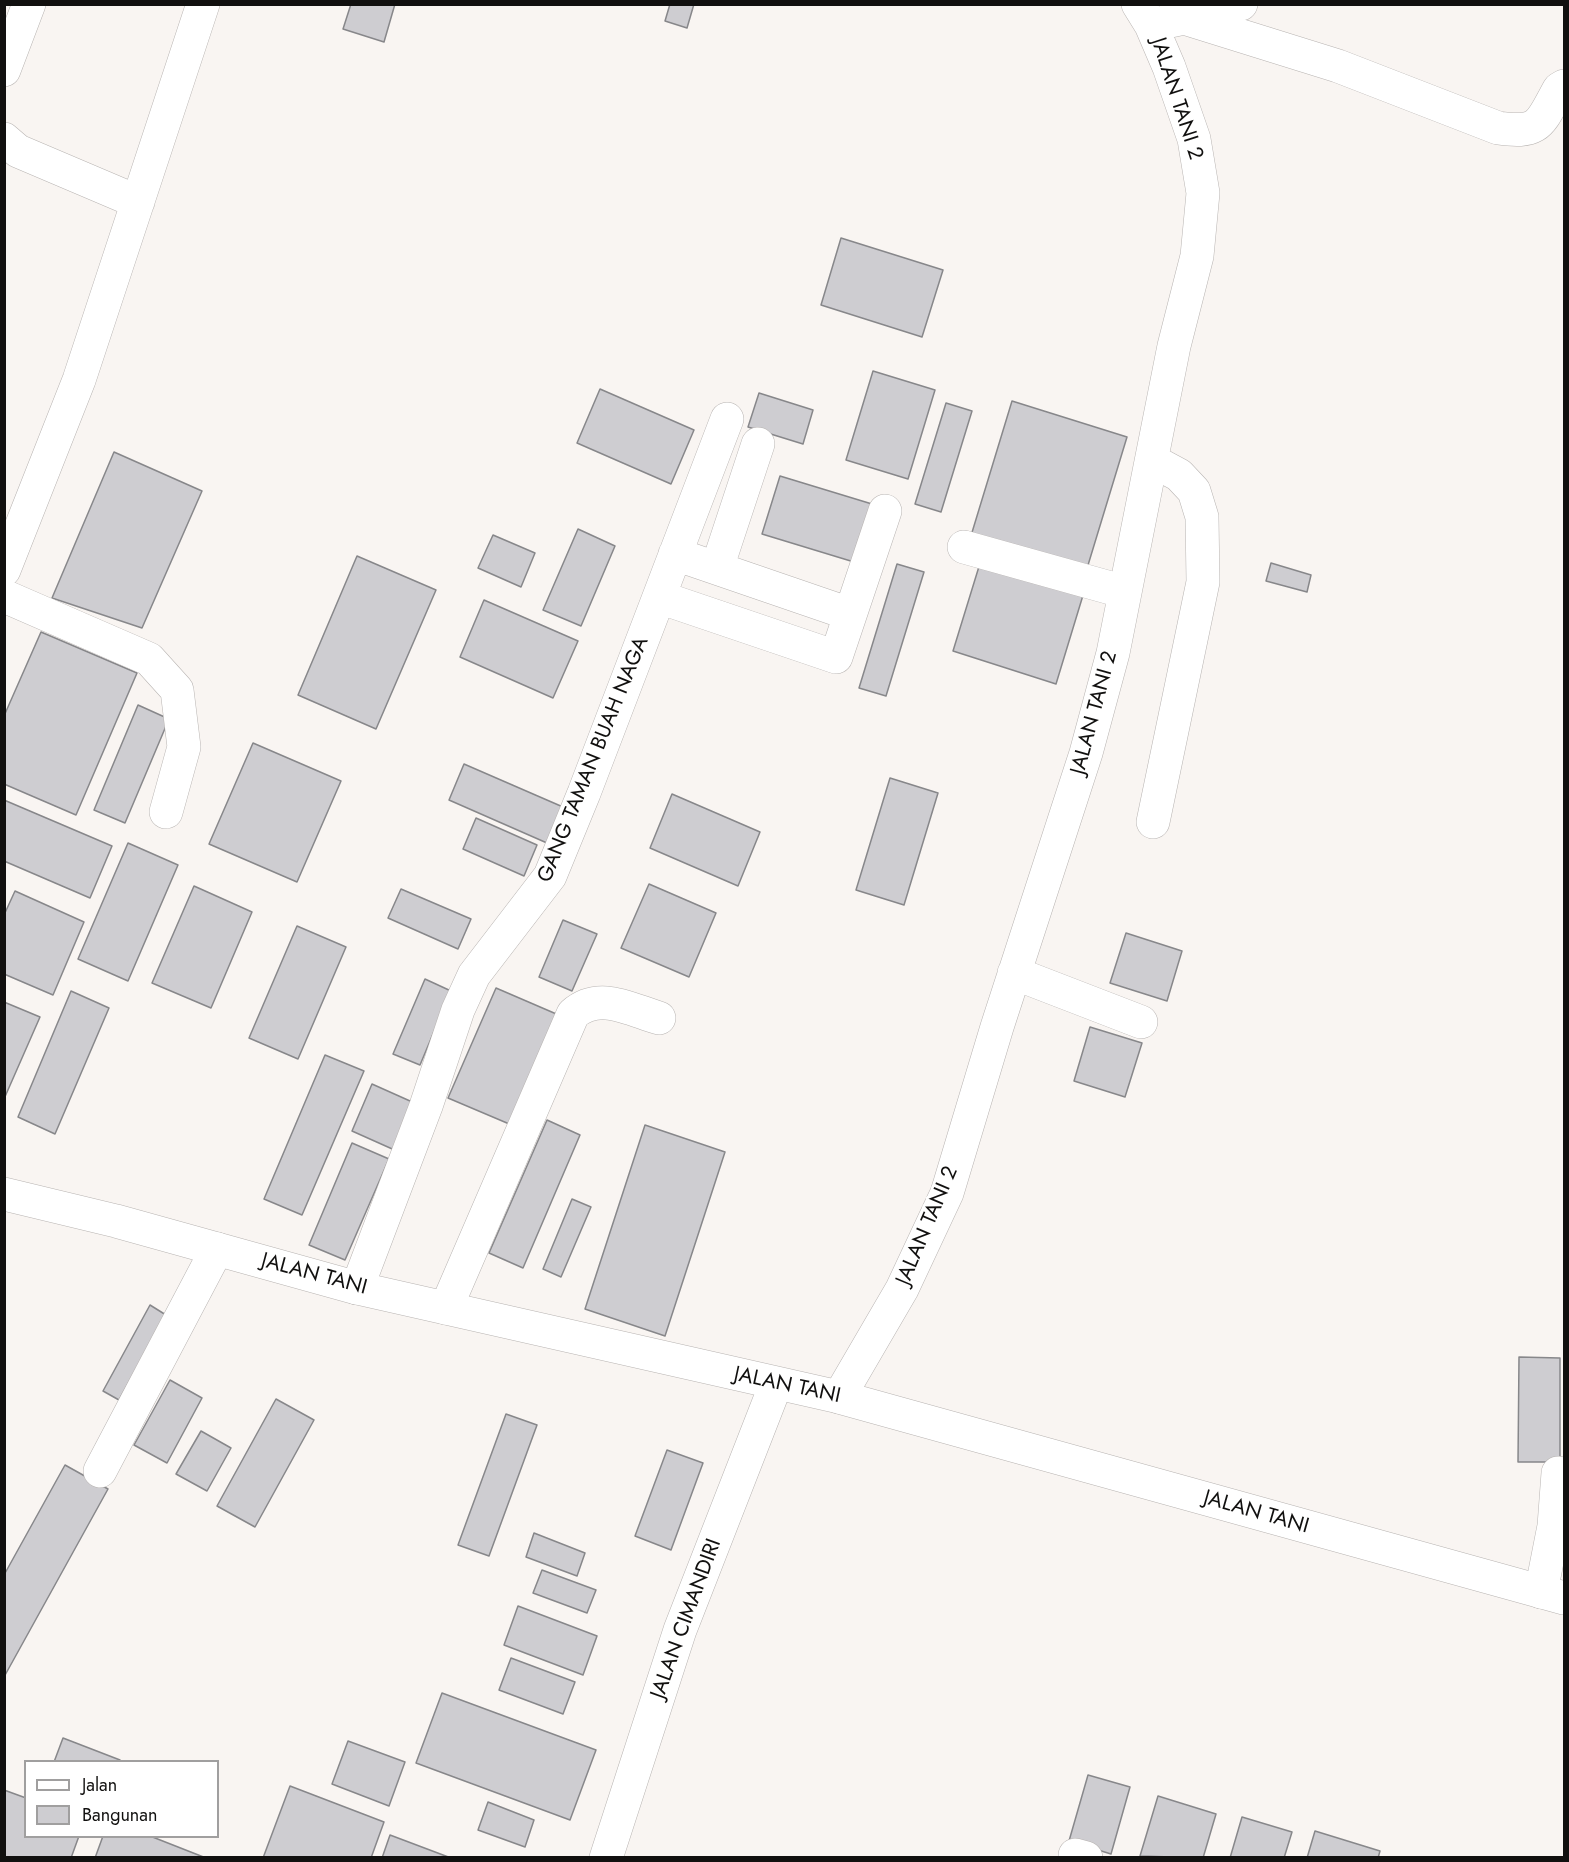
<!DOCTYPE html>
<style>
body{margin:0}
#map{position:relative;width:1569px;height:1862px;overflow:hidden;background:#f9f5f2;font-family:Jost,sans-serif}
canvas{display:block}
.frame{position:absolute;inset:0;border:6px solid #11100f;pointer-events:none}
.legend{position:absolute;left:24px;top:1760px;width:195px;height:78px;box-sizing:border-box;background:#fff;border:2px solid #a09f9f;margin:0;padding:8px 10px;list-style:none;font-size:18px;color:#11100f}
.legend li{display:flex;align-items:center;gap:12px;height:30px}
.legend b{width:30px;border:2px solid #a09f9f}
</style>
<div id="map">
<canvas width="1569" height="1862"></canvas>
<div class="frame"></div>
<ul class="legend">
<li><b style="height:8px;background:#fff"></b>Jalan</li>
<li><b style="height:16px;background:#cecdd1"></b>Bangunan</li>
</ul>
</div>
<script>
const g = document.querySelector('canvas').getContext('2d');
g.lineJoin = 'round';
function fillPath(path, color) { g.fillStyle = color; g.fill(path, 'evenodd'); }
function strokePath(path, color, width, dash) { g.strokeStyle = color; g.lineWidth = width; g.lineCap = dash ? 'butt' : 'round'; g.setLineDash(dash || []); g.stroke(path); }
function label(font, color, halo, rows, align = 'center') {
  g.font = font + ' Jost,sans-serif'; g.lineWidth = 5; g.setLineDash([]); g.textBaseline = 'middle'; g.strokeStyle = halo; g.fillStyle = color; for (const [text, x, y, turn = 0] of rows) {
    g.save(); g.translate(x, y); g.rotate((+turn || 0) * Math.PI / 180); g.textAlign = isNaN(turn) ? turn : align; if (halo) g.strokeText(text, 0, 0); g.fillText(text, 0, 0); g.restore();
  }
}
const building = new Path2D(`
 M351,4H395L384,42L343,29Z
 M670,4H694L687,28L665,21Z
 M841,238L943,270L922,337L821,305Z
 M873,371L935,390L908,479L846,460Z
 M600,389L694,430L671,484L577,443Z
 M759,393L813,410L803,444L748,427Z
 M1012,401L1127,437L1085,575L970,539Z
 M946,403L972,411L941,512L915,504Z
 M114,452L202,491L142,628L52,598Z
 M780,476L872,504L854,562L762,534Z
 M578,529L615,546L581,626L543,610Z
 M493,535L535,553L521,587L478,568Z
 M357,556L436,590L376,729L298,695Z
 M981,560L1084,592L1056,684L953,651Z
 M1271,563L1311,575L1307,592L1266,581Z
 M897,564L924,572L886,696L859,688Z
 M484,600L578,641L553,698L460,657Z
 M41,632L137,673L76,815L4,784V716Z
 M138,705L169,719L125,823L94,810Z
 M253,743L341,781L297,882L209,844Z
 M464,764L563,807L547,843L449,800Z
 M890,778L938,793L904,905L856,890Z
 M672,794L760,832L738,886L650,848Z
 M4,800L112,846L90,898L4,861Z
 M476,818L537,845L524,876L463,849Z
 M128,843L178,865L128,981L78,959Z
 M649,884L716,913L689,977L621,948Z
 M194,886L252,912L211,1008L152,983Z
 M401,889L471,919L458,949L388,918Z
 M15,891L84,922L53,995L4,974V915Z
 M563,920L597,934L572,991L539,977Z
 M297,926L346,947L298,1059L249,1038Z
 M1126,933L1182,951L1167,1001L1110,983Z
 M425,979L451,991L420,1065L393,1054Z
 M496,988L561,1016L514,1126L448,1098Z
 M71,991L109,1008L55,1134L18,1117Z
 M4,1002L40,1017L4,1099Z
 M1090,1027L1142,1043L1125,1097L1074,1081Z
 M325,1055L364,1071L302,1215L264,1199Z
 M372,1084L419,1105L399,1152L352,1131Z
 M547,1120L580,1135L523,1268L489,1253Z
 M645,1125L725,1152L665,1336L585,1309Z
 M352,1143L389,1159L345,1260L309,1245Z
 M572,1199L591,1207L561,1277L543,1269Z
 M150,1305L166,1315L119,1400L103,1391Z
 M1519,1357L1560,1358V1462H1518Z
 M170,1380L202,1398L167,1463L134,1445Z
 M276,1399L314,1420L255,1527L217,1506Z
 M506,1414L537,1425L489,1556L458,1545Z
 M201,1431L231,1448L207,1491L176,1474Z
 M667,1450L703,1463L671,1550L635,1536Z
 M65,1465L108,1489L4,1677V1575Z
 M534,1533L585,1553L577,1576L526,1557Z
 M542,1570L596,1590L587,1613L533,1593Z
 M518,1606L597,1636L583,1675L504,1645Z
 M511,1658L575,1682L563,1714L499,1690Z
 M442,1693L596,1750L570,1820L416,1763Z
 M63,1738L120,1760V1762H54Z
 M348,1741L405,1762L389,1806L332,1784Z
 M1088,1775L1130,1787L1111,1854L1069,1841Z
 M290,1786L384,1822L371,1858H263Z
 M4,1790L26,1798V1836H79L71,1858H4Z
 M1158,1796L1216,1814L1203,1858L1140,1856Z
 M488,1802L534,1820L525,1847L478,1830Z
 M1242,1817L1292,1832L1284,1858H1230Z
 M1315,1831L1380,1851L1378,1858H1307Z
 M390,1835L451,1858H382Z
 M103,1836H150L206,1858H95Z`);
const minor = new Path2D(`
 M1184,18L1241,4
 M1151,25L1184,18L1338,66L1498,128C1541,134 1540,123 1559,89L1564,86
 M4,70L29,4
 M4,139L18,151L138,202
 M1153,461L1179,475L1194,491L1202,517L1203,582L1153,822
 M964,547L1125,592
 M675,554L850,614
 M717,568L758,444
 M4,570L79,380L203,4
 M4,596L149,659L177,690L184,747L166,812
 M659,597L836,657L885,511
 M1014,973L1141,1022
 M357,1288L426,1106L458,1010L474,975L550,876L584,793L727,419
 M446,1308L573,1014C599,991 629,1009 659,1018
 M839,1397L902,1289L947,1193L997,1027L1086,753L1113,653L1174,346L1197,256L1203,193L1194,139L1169,67L1151,25L1138,4
 M100,1471L217,1249
 M1541,1592L1554,1526L1558,1473
 M1075,1855L1086,1858
 M606,1858L680,1630L776,1384`);
const highway = new Path2D(`
 M4,1194L116,1221L357,1288L839,1397L1564,1598`);
const streetNames = [
 ["JALAN TANI 2",1176,99,72],
 ["JALAN TANI 2",1095,713,-75],
 ["GANG TAMAN BUAH NAGA",594,760,-68],
 ["JALAN TANI 2",928,1226,-67],
 ["JALAN TANI",314,1275,15],
 ["JALAN TANI",787,1386,12],
 ["JALAN TANI",1256,1513,16],
 ["JALAN CIMANDIRI",687,1619,-70]
];
fillPath(building, '#cecdd1');
strokePath(building, '#87878a', 1.5);
strokePath(minor, '#b8b4b2', 34);
strokePath(highway, '#b8b4b2', 34);
strokePath(minor, '#fff', 33);
strokePath(highway, '#fff', 33);
label('21px', '#11100f', '#fff', streetNames);
</script>
